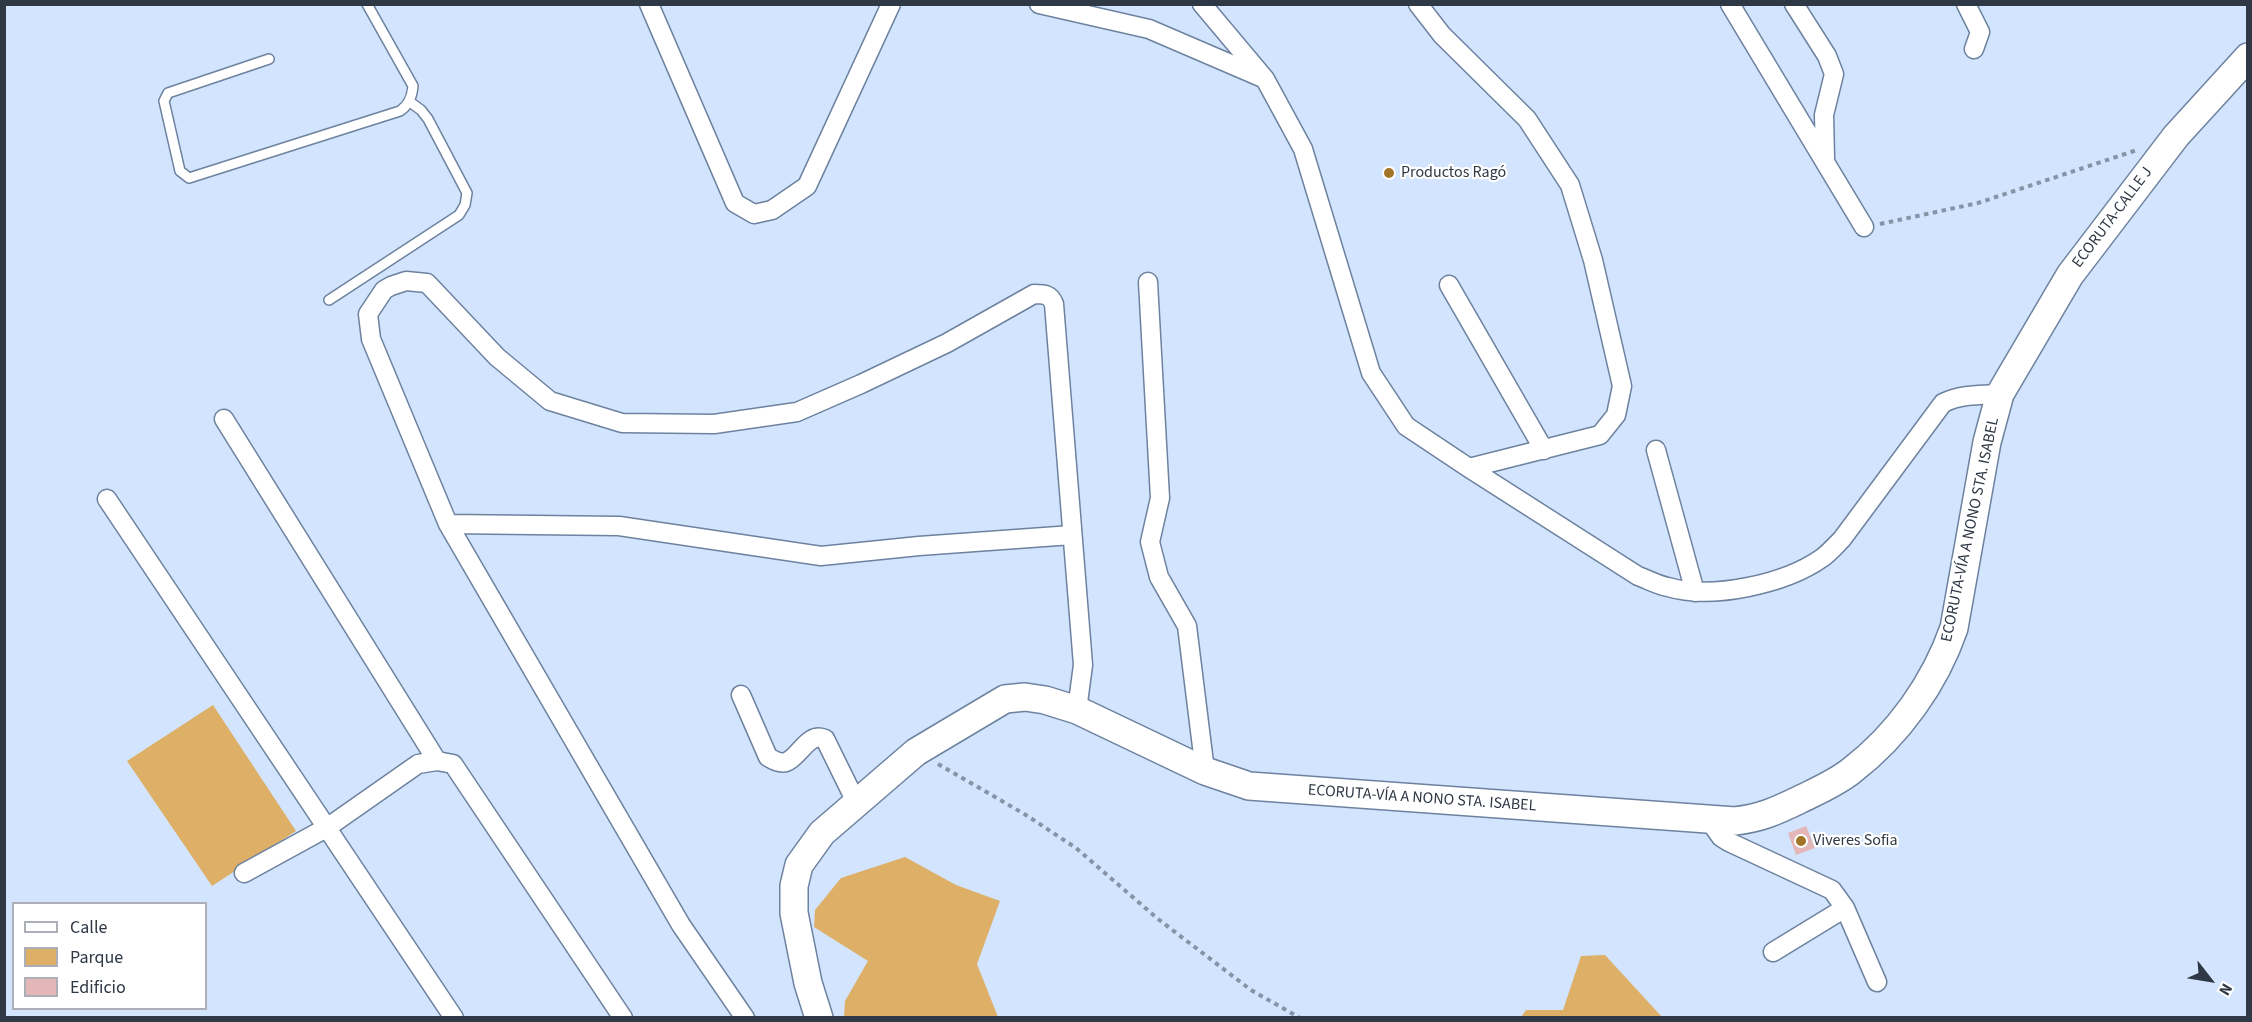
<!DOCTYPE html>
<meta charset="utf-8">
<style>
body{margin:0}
#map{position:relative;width:2252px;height:1022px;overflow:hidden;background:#d2e4fe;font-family:"Source Sans 3",sans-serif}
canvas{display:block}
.frame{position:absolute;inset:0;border:6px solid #2f3845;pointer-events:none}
.legend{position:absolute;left:12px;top:902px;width:195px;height:108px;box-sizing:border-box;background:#fff;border:2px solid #acafb5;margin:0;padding:8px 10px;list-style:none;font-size:18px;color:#2f3845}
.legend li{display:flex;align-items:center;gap:12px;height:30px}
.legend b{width:30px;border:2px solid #acafb5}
.north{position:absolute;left:2180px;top:950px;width:60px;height:60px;-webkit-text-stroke:4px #fff;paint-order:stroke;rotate:121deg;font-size:16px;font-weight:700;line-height:24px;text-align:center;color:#2f3845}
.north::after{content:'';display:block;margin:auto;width:21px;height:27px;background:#2f3845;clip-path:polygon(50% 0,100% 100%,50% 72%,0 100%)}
</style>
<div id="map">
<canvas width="2252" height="1022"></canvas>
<div class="frame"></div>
<ul class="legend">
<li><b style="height:8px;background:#fff"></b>Calle</li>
<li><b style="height:16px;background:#deaf66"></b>Parque</li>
<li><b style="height:16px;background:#e3b7b8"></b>Edificio</li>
</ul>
<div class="north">N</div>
</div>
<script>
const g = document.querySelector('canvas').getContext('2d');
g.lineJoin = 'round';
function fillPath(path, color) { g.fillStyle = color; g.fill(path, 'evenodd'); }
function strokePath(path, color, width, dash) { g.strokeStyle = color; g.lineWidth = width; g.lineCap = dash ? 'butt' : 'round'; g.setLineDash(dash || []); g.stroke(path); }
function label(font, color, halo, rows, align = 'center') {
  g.font = font + ' "Source Sans 3",sans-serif'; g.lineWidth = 4.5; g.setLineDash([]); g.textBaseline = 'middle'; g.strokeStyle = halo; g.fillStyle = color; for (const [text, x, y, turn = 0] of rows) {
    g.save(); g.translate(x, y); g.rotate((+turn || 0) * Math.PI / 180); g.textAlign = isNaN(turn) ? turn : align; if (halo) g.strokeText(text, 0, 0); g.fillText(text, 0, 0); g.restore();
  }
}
const green = new Path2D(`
 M213,705L296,831L212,886L127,761Z
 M905,857L956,885L1000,901L977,964L998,1017H844L845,1001L868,961L814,927L815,910L841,878Z
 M1605,955L1662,1017H1521L1526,1010H1563L1581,956Z`);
const building = new Path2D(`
 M1806,826L1815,848L1796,855L1788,833Z`);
const path = new Path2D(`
 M1880,224L1978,203L2137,150
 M938,764L1026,815L1076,848L1158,919L1251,990L1300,1018`);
const lane = new Path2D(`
 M269,59L168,93L164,101L180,171L189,178L400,111C409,105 412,97 413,86L367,4
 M329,300L459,215L465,205L467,193L428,119L421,110L410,102`);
const street = new Path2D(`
 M649,4L735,203L754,214L772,210L807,186L891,4
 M1039,4L1149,29L1263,78
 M1202,4L1265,79L1303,149L1371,373L1406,426L1469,468L1638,576C1647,579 1657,585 1668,587C1712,600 1785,584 1822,558C1829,553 1836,545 1842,539L1943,403C1961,394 1980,395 2000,394
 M1418,4L1442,35L1527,119L1570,185L1593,260L1622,386L1616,415L1600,435L1469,468
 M1730,4L1864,227
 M1794,4L1827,56L1834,74L1824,115L1825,158
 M1966,4L1980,32L1974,49
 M1148,282L1160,498L1150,542L1159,577L1187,626L1205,771
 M1449,285L1544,450
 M224,419L437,761
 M1656,450L1695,592
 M107,499L454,1018
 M448,524L619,526L821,556L919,546L1072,535
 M741,695L768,757C773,760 780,764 786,762C800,757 808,731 825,739L856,802
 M1708,819L1721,837L1729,842L1832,890L1845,908L1877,982
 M244,873L328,827L418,764L437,761L453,764L623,1018
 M1773,952L1845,908
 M745,1018L681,925L448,524L371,339L368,314L384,290L391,286L406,281L427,283L497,357L550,401L622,423L714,424L797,412L861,384L947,343L1034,294C1044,294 1050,294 1054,304L1083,665L1077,710`);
const secondary = new Path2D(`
 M819,1018L808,983L794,913V886L799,865L822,833L916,752L1005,699L1025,697L1045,700L1077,710L1205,771L1249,786L1735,821C1761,818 1776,811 1799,800C1817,791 1836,783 1851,771C1898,735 1935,683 1954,628L1987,442L2000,394L2070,275L2176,136L2248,57`);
const markers = [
 [1389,173,6,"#a27427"],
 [1801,841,6,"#a27427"]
];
const poiNames = [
 ["Productos Ragó",1401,173],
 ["Viveres Sofia",1813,841]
];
const streetNames = [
 ["ECORUTA-CALLE J",2113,218,-53],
 ["ECORUTA-VÍA A NONO STA. ISABEL",1971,530,-78],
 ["ECORUTA-VÍA A NONO STA. ISABEL",1422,799,4]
];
fillPath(green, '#deaf66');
fillPath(building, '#e3b7b8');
strokePath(lane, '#6d829f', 12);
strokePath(street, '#6d829f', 21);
strokePath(secondary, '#6d829f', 30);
strokePath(path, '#8794a8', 4, [4.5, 4.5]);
strokePath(lane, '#fff', 9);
strokePath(street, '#fff', 18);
strokePath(secondary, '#fff', 27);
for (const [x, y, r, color] of markers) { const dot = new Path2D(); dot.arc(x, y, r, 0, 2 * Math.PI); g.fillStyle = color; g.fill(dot); strokePath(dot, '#fff', 2); }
label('16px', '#2f3845', '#fff', poiNames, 'left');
label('16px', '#2f3845', '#fff', streetNames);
</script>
